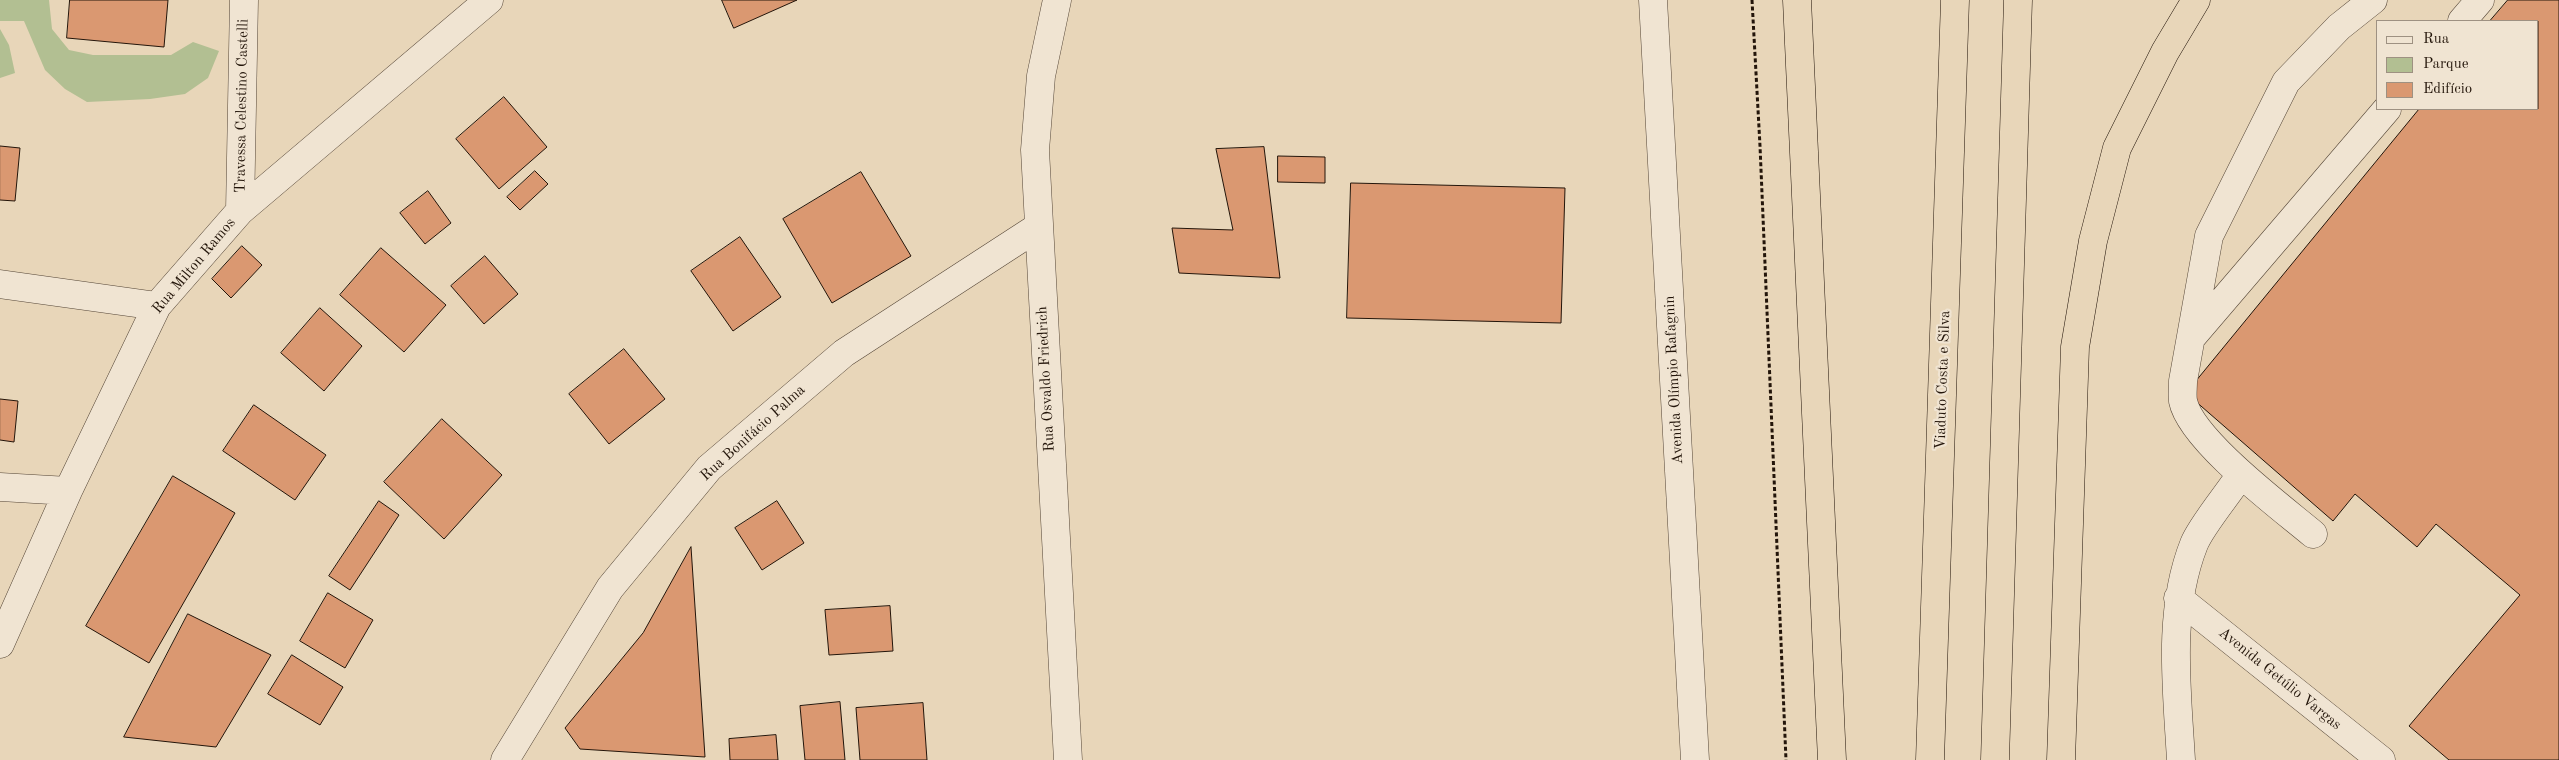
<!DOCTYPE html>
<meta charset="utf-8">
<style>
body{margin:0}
#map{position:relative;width:2559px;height:760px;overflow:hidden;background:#e8d6b9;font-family:"Old Standard TT",serif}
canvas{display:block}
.legend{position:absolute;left:2376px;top:20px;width:162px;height:90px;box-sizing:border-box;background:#f0e4d2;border:1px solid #9e9182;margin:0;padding:6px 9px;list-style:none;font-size:15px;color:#23150a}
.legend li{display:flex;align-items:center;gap:10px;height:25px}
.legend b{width:25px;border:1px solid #9e9182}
</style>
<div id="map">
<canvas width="2559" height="760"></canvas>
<ul class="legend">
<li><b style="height:6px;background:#f0e4d2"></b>Rua</li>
<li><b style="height:14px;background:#b2bf92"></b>Parque</li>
<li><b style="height:14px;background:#da9871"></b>Edifício</li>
</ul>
</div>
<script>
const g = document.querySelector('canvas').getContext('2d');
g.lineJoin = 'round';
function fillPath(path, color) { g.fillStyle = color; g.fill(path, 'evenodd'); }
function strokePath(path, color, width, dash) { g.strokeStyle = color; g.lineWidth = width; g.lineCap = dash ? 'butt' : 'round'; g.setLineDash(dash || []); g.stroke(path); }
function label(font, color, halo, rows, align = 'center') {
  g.font = font + ' "Old Standard TT",serif'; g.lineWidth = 4.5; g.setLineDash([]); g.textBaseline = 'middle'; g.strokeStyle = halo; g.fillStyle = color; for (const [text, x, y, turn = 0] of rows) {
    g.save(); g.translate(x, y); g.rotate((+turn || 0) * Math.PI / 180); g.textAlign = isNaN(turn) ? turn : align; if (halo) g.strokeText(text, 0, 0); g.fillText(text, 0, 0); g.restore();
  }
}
const green = new Path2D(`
 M0,0H49L52,29L69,50L93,55H171L193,42L219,51L208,78L185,94L150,99L87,102L65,89L45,70L24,21H0Z
 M0,29L9,45L15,73L0,78Z`);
const building = new Path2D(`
 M70,0H168L164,47L67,38Z
 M722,0H797L734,28Z
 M2508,0H2559V760H2449L2409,726L2520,595L2436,524L2417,547L2355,494L2333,521L2186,393L2419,109H2538V21H2490Z
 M504,97L547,147L499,189L456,139Z
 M0,146L20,148L15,201L0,200Z
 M1264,147L1280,278L1179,273L1172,228L1233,230L1216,149Z
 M1278,156L1325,157V183L1278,182Z
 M535,171L548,184L520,210L507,197Z
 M861,172L911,256L832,303L783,219Z
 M1351,183L1565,188L1561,323L1347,318Z
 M428,191L451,223L425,244L400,213Z
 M740,237L781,297L733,331L691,271Z
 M242,246L262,265L231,298L212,279Z
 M381,248L446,305L404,352L340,295Z
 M485,256L518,294L484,324L451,286Z
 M320,308L362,346L324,391L281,353Z
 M624,349L665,399L609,444L569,394Z
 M0,399L18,401L14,442L0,440Z
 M254,405L326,455L295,500L223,451Z
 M442,419L502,475L444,539L384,482Z
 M173,476L235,513L149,663L86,626Z
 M379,501L399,515L350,590L329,576Z
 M777,501L804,543L762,570L735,528Z
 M691,547L705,757L580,749L565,728L643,633Z
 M328,593L373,620L345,668L300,641Z
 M890,606L893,651L829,655L825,610Z
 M188,614L271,655L216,747L124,737Z
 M292,655L343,687L320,725L268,694Z
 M840,702L845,760H805L800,706Z
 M923,703L927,760H860L856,708Z
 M776,735L778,760H730L729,739Z`);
const path = new Path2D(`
 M1752,0L1760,146L1786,760`);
const minor = new Path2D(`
 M1057,0L1041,76L1035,150L1068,760
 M1653,0L1695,760
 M2462,21L2480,0
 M240,211L244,0
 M0,284L157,306
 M2191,338L2387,109
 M0,487L68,491
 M2313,534C2282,508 2191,440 2183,401C2182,395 2183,388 2183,381L2209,236L2286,82L2339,27L2373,0
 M2178,598L2381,760
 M0,644L68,491L157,306L240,211L489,0
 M505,760L610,588L709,468L844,353L1038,227
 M2181,760C2177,689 2167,612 2194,544C2201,526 2229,493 2241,474`);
const highway = new Path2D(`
 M1797,0L1832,760
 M1930,760L1955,0
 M1995,760L2018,0
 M2061,760L2075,347L2093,241L2117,148L2165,52L2196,0`);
const streetNames = [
 ["Travessa Celestino Castelli",242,106,-89],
 ["Rua Milton Ramos",194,266,-50],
 ["Rua Osvaldo Friedrich",1046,379,-93],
 ["Avenida Olímpio Rafagnin",1674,380,-93],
 ["Viaduto Costa e Silva",1943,380,-88],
 ["Rua Bonifácio Palma",753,433,-42],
 ["Avenida Getúlio Vargas",2280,679,39]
];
fillPath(green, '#b2bf92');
fillPath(building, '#da9871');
strokePath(building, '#23150a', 1);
strokePath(minor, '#544536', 29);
strokePath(highway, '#23150a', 29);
strokePath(path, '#23150a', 3, [4, 2.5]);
strokePath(minor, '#f0e4d2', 28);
strokePath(highway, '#e8d6b9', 28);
label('15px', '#23150a', '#f0e4d2', streetNames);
</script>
